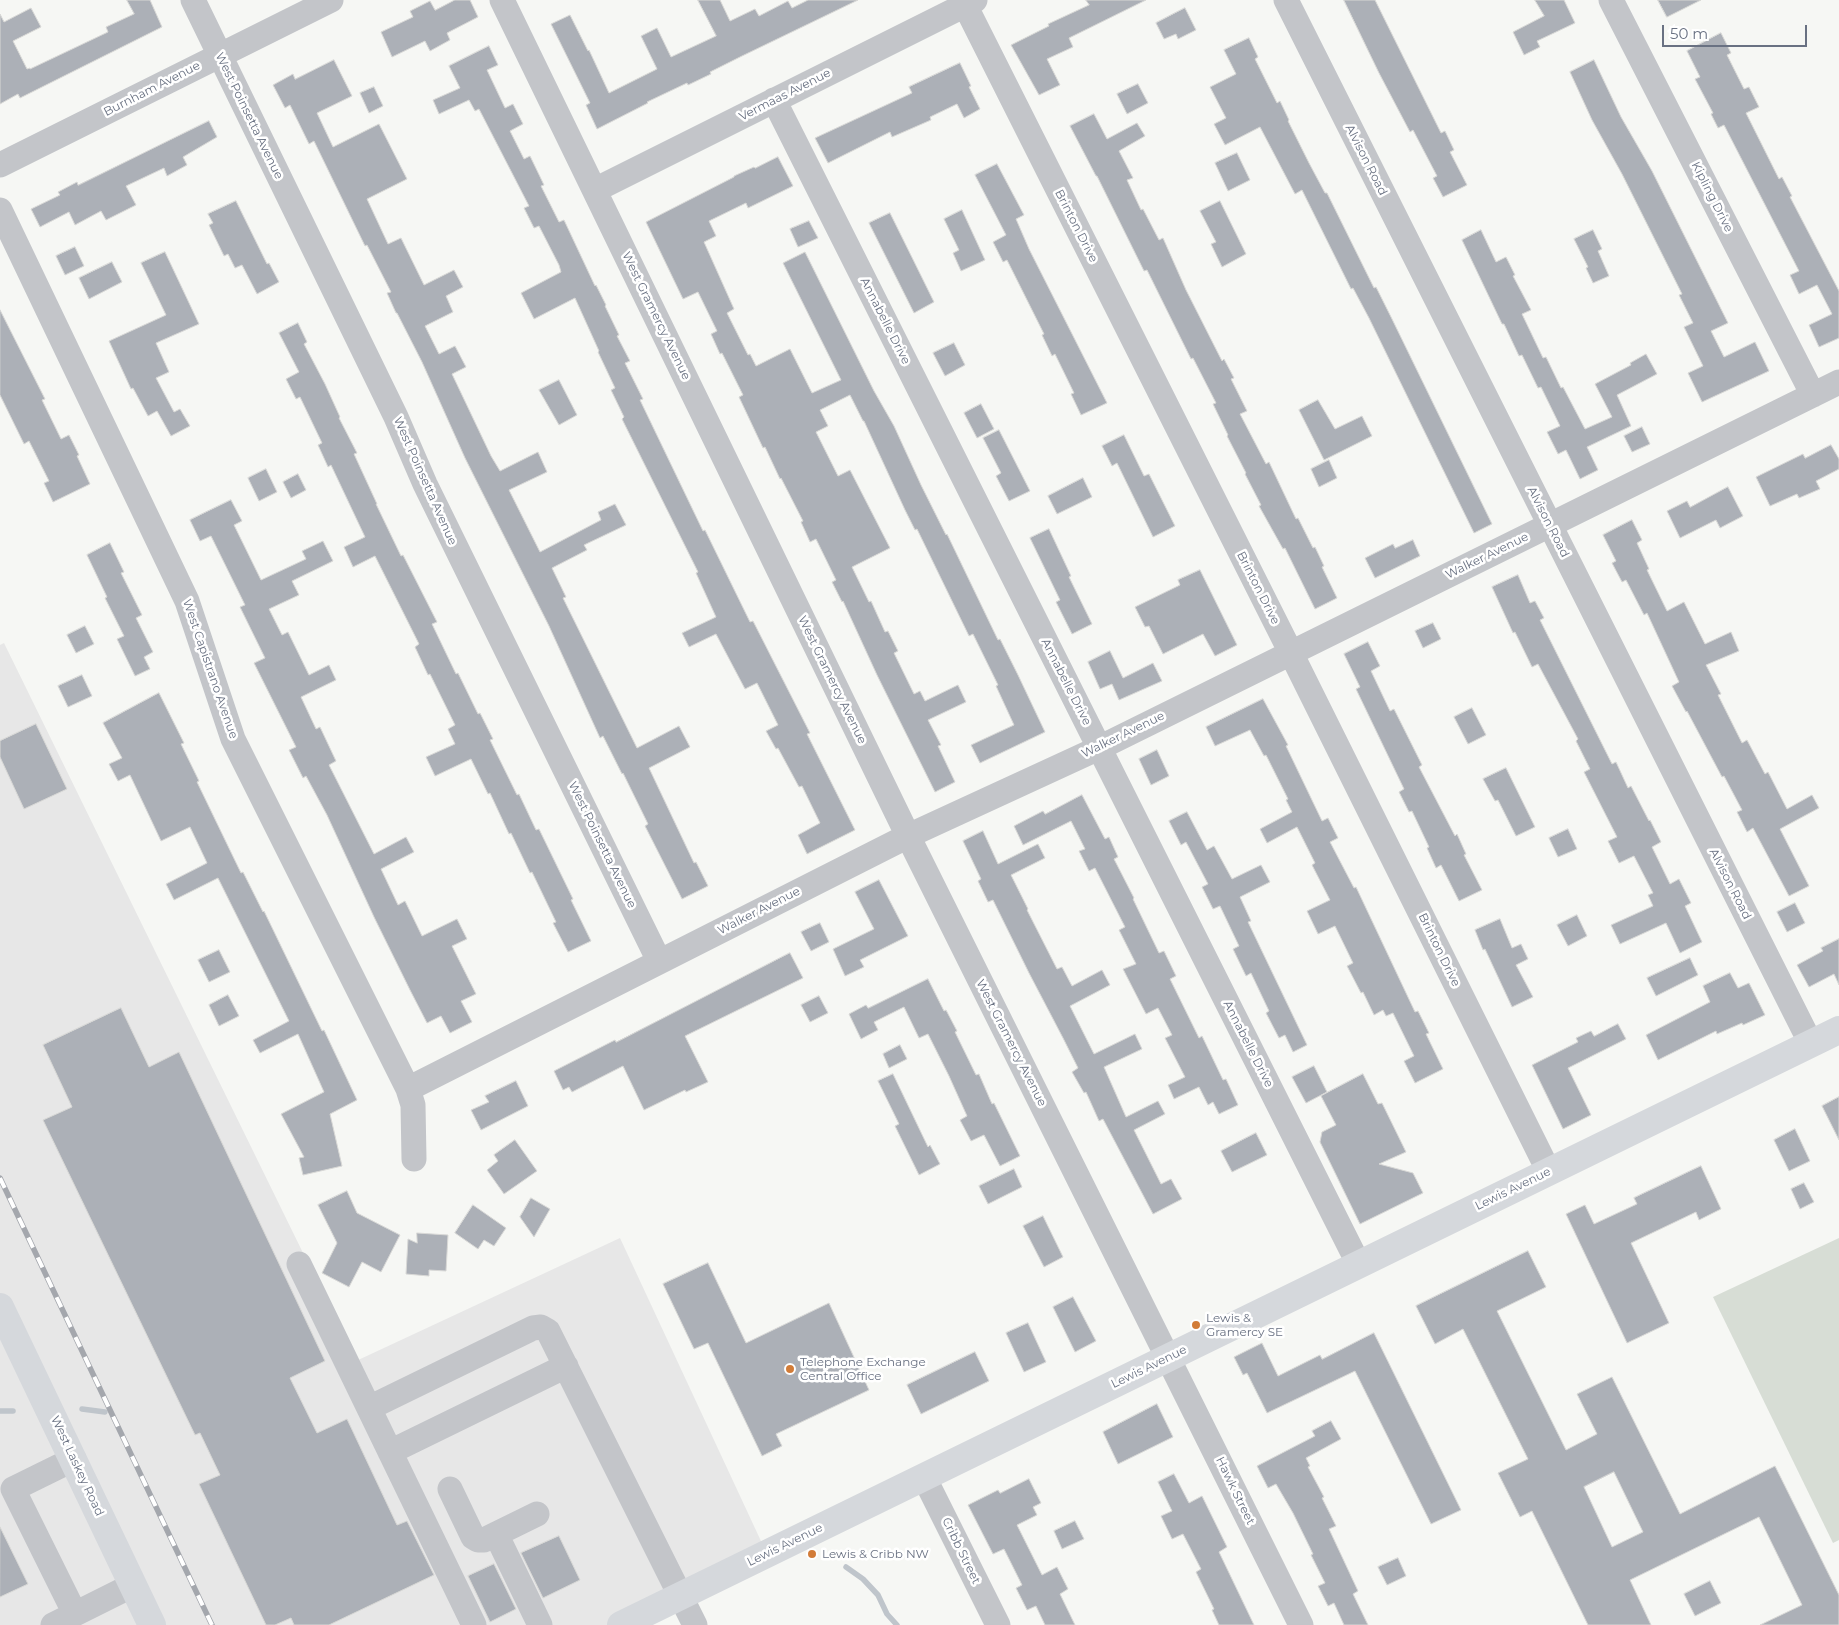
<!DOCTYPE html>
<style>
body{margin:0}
#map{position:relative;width:1839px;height:1625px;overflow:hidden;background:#f6f7f4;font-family:Montserrat,sans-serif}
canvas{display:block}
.scale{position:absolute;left:1662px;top:25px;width:145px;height:22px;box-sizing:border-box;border:2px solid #697182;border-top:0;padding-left:6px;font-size:15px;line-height:18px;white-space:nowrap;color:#697182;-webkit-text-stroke:4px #fff;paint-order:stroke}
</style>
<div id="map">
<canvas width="1839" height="1625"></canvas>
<div class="scale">50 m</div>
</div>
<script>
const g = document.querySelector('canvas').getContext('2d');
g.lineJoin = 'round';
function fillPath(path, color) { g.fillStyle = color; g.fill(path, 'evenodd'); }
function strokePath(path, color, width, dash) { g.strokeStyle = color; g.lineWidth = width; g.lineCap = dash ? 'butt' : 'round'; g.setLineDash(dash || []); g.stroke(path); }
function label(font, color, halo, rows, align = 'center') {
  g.font = font + ' Montserrat,sans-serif'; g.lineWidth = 5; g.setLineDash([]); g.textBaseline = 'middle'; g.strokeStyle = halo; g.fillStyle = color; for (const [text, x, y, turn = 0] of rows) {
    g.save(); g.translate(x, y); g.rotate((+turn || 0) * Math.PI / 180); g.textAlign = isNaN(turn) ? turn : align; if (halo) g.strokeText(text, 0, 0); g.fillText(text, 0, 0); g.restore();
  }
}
const built = new Path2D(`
 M4,643L356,1361L620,1238L767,1554L619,1625H0V645Z`);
const green = new Path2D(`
 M1839,1238V1540L1833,1543L1713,1297Z`);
const stream = new Path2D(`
 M82,1409L105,1412
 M0,1411H13
 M846,1567L863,1579L878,1595L887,1614L897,1625`);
const building = new Path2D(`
 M127,0H150L162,27L20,98L18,94L0,104V14L4,22L31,8L41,27L13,41L27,69L30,68V69L108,32L106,27L134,14Z
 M455,0H470L478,17L447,33L450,40L430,51L425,41L392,57L381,32L413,17L410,11L430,1L435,10Z
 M698,0H720L730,21L755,9L759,16L788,1L792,8L808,0H858L742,56L710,72L711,74L688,85L687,83L647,102L648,103L597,129L586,105L590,103L551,24L570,15L588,51L589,50L609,93L657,69L641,36L657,28L671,57L716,36Z
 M1086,0H1146L1069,38L1073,47L1047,59L1060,85L1039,95L1011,45L1049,26L1048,24L1089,5Z
 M1344,0H1375L1441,133L1445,131L1454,150L1450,152L1467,185L1443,197L1433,178L1437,176L1413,130L1410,132L1379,73Z
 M1535,0H1564L1575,23L1537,41L1540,47L1524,55L1513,32L1544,16Z
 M1658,0H1701L1667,17Z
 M1185,8L1196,30L1178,39L1176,34L1164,39L1156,23Z
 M1721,33L1731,53L1727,55L1744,89L1749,87L1759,107L1746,113L1779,179L1782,177L1792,196L1790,197L1839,291V338L1819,347L1809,325L1832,314L1817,285L1799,294L1790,275L1799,271L1724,125L1718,128L1711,114L1713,113L1695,79L1700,77L1687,51Z
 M1249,38L1258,57L1255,59L1277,103L1280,101L1289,120L1288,121L1309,163L1325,193H1327L1374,288L1376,287L1392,319L1492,524L1474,533L1369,318L1353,288L1351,289L1302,190L1295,194L1260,127L1225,145L1214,124L1226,118L1210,87L1236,74L1224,50Z
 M489,46L498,65L487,70L505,108L513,104L523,124L510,131L524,159L530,156L544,185L541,186L559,222L564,220L595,286L596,285L606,305L605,306L619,335L617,336L630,361L625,363L643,399L640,400L703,531L705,530L750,622L753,621L810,733L807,734L855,830L807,854L798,835L820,823L802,786L799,787L778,748L776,749L766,731L778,725L757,683L745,689L716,634L689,647L682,633L716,617L696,573L698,572L622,419L624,417L611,390L615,388L598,352L599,351L575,298L534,319L521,293L561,272L559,265L539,226L534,228L524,208L529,206L479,109L475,111L469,100L439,114L433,100L460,88L449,66Z
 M334,60L352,96L317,113L333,147L379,124L407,179L367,199L388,244L401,238L424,285L454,270L463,287L446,296L453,312L425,326L439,354L455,346L466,367L452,374L491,456L500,471L538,452L547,472L509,490L540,552L601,520L598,512L615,504L626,525L584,545L587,550L552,568L566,597L563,598L637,748L679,726L690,747L649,768L694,863L696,862L708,886L682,899L645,826L648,824L623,773L622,774L603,736L600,738L549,626L465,458L422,362L397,313H396L387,293L391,292L367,245L365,246L314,141L309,144L290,105L285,108L273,85L293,74L295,79Z
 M1594,60L1621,117L1652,171L1728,323L1711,331L1724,357L1755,342L1769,371L1702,402L1688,373L1703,366L1684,327L1693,323L1679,295L1682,294L1622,174L1592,120L1570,72Z
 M960,63L971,86L969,87L980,109L964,118L957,104L930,117L931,120L892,137L890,132L828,163L815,138L912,93L909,87Z
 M1138,84L1148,103L1127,114L1117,94Z
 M374,87L383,106L369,113L360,93Z
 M1094,114L1107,139L1137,123L1145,136L1119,151L1133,178L1127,180L1141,210L1143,209L1159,240L1163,238L1186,290L1222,361L1224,359L1234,378L1231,379L1247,411L1240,414L1266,464L1269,462L1296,519L1298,518L1313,548L1315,547L1324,566L1322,567L1337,598L1315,609L1285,548L1283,549L1259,506L1261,505L1245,474L1246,473L1227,436L1228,435L1213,404L1216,403L1193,358L1191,359L1147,270L1144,271L1097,176H1096L1070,126Z
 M209,121L217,137L183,157L187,165L167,176L164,168L126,186L136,205L106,220L101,211L75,225L69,212L40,227L31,209L60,195L58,192L77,182L78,185Z
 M1237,153L1250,180L1228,191L1215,163Z
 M778,157L793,186L748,208L746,203L709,221L716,236L704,242L734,309L727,313L748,355L750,354L756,366L790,349L812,393L841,380L783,263L805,252L874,391L894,426L921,485L946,535L947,534L998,640L1000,639L1018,675L1045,732L980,763L971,745L1014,725L996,686L998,685L973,634L969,636L917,529L915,530L905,510L864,421H863L850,395L820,410L828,426L816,432L838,476L850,470L890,548L852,567L869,602L871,601L885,632L888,631L898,651L894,653L914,694L920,691L925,701L958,685L966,702L928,720L941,745L938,746L955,782L935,792L877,675L843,601L842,602L832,582L836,580L816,539L810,542L801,522L803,521L781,478L780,479L765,447L763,448L739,397L743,395L722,353L720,354L711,334L717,331L698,292L683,299L646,222L734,177V176L754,167L755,168Z
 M997,164L1024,215L1016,219L1029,249L1107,403L1081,415L1071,394L1074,393L1055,354L1052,356L1042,335L1044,334L1007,260L1003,262L993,242L1006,235L975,175Z
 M236,201L267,264L269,263L279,282L257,294L242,265L235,268L228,254L224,256L209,225L213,223L208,214Z
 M1220,201L1246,254L1222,267L1211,244L1216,242L1200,211Z
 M962,210L985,260L961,271L953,253L959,250L944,219Z
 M890,213L934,302L914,313L869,223Z
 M809,221L818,238L798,247L790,229Z
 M1481,230L1496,262L1506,257L1515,275L1513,276L1531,310L1522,314L1543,358L1546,357L1561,388L1563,387L1585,429L1612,417L1595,384L1631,365L1630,363L1646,354L1657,374L1617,395L1631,426L1587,447L1598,470L1580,479L1566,450L1558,454L1547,432L1560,426L1541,387L1538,388L1522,355L1519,356L1504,324H1502L1462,240Z
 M1593,230L1602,249L1598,251L1609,276L1593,283L1586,268L1588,267L1574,239Z
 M75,247L84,266L65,275L56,256Z
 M165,252L199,324L156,343L169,372L156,378L174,412L180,409L190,426L171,436L157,411L148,416L133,388L131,389L109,341L166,315L141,263Z
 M112,262L122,282L89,299L79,278Z
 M0,310L45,399L42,400L61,439L69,435L79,455L77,456L90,484L53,502L44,483L49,481L29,441L24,444L0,395Z
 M298,323L307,342L304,344L325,384L340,417L339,418L357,453L354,454L377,504H376L401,556L403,555L437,622L432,624L456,674L458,673L478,714L480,713L493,739L490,740L517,795L519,794L536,830L539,829L573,899L571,900L591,941L568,952L553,923L556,922L532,872L530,873L511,833L509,834L490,793L488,794L471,759L435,776L426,757L455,744L448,729L455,725L430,674L428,675L415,647L419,644L375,556L353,567L344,547L365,537L331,465L328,467L318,445L322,443L300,397L296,399L286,379L299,372L279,333Z
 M954,343L965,365L945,376L933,353Z
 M559,380L577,415L559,425L539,390Z
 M1318,400L1335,429L1362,416L1372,436L1324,460L1299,410Z
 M981,404L994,429L977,438L964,413Z
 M1642,427L1650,444L1632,452L1624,436Z
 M999,430L1030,491L1009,501L996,476L1001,473L983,438Z
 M1124,435L1144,476L1149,474L1175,526L1153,537L1117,463L1112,466L1102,446Z
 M1831,445L1839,459V469L1816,481L1820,489L1799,498L1797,494L1770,506L1756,477L1803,454L1805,458Z
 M1329,460L1337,478L1319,487L1311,469Z
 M266,469L277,492L259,501L248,478Z
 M298,474L306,490L291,498L283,482Z
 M1083,478L1092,497L1057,514L1048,496Z
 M1728,487L1743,516L1720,528L1716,520L1680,538L1667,511L1687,501L1690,507Z
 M231,500L242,521L234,525L261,580L306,559L302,551L323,541L333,561L292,581L299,595L269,609L282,635L288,632L309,675L329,665L336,680L301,697L316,729L320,727L336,761L329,765L374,854L406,837L414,852L381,869L398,905L405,901L422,936L457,919L467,939L452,946L476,994L461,1001L472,1022L450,1033L441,1016L427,1023L410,990L374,917L327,815L306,776L303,778L289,750L296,747L254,663L265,658L240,607L245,605L211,536L200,541L190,520Z
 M1632,520L1642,540L1637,543L1649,569L1647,570L1667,611L1684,602L1705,644L1731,632L1739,651L1706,665L1721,694L1718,695L1742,743L1747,740L1765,774L1768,772L1787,809L1812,795L1819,808L1780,829L1809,886L1789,896L1753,828L1747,832L1737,812L1742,810L1724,776L1722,777L1687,711L1686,712L1672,686L1679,682L1647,613L1644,615L1626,580L1622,582L1612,563L1616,561L1603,535Z
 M1049,529L1071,576L1069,577L1092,624L1072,634L1056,602L1060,600L1030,538Z
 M1413,540L1420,556L1375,578L1365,558L1393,544L1395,548Z
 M110,543L124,572L121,573L142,615L136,618L153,652L144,657L150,669L135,676L117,639L124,636L105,598L107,597L87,555Z
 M1200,570L1237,645L1215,656L1203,634L1163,654L1149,626L1145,627L1135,607L1180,585L1178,580Z
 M1518,575L1530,603L1535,601L1544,618L1540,620L1612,764L1616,762L1628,788L1631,786L1649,821L1650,820L1661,842L1652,847L1670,884L1679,879L1691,903L1685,906L1702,942L1680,953L1666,923L1620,944L1611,925L1653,906L1648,895L1653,893L1634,856L1619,863L1608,841L1617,837L1584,772L1590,769L1576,741L1578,739L1538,664L1532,667L1515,632L1513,633L1492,587Z
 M1433,623L1441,639L1423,648L1415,631Z
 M85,626L94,644L76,653L67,635Z
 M1368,642L1380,666L1371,671L1390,711L1394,709L1422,765L1419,767L1455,836L1457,834L1466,854L1464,855L1482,890L1459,901L1441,865L1436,868L1427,848L1429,847L1412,811L1409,812L1399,792L1404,789L1356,689L1360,687L1344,654Z
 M1110,651L1123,678L1153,663L1162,681L1119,700L1112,684L1100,689L1088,662Z
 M82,675L92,696L68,707L58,686Z
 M159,693L184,743L181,744L199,781L197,782L241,873L243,872L263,912L264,911L322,1031L324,1030L357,1100L330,1114L342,1166L303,1175L299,1158L304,1157L281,1114L324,1092L298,1034L260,1053L253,1040L289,1021L218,878L174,900L166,884L207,863L190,827L161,841L130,775L118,781L109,764L122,758L103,723Z
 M1263,699L1288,745L1286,746L1322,821L1328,818L1338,838L1330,842L1354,888L1356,887L1415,1012L1418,1011L1429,1033L1426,1034L1443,1069L1415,1083L1404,1061L1414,1056L1393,1013L1386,1016L1383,1010L1374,1015L1363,992L1361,993L1347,966L1353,963L1335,926L1318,934L1307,911L1330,900L1312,865L1315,863L1297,827L1267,843L1260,829L1292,812L1286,800L1288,799L1266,755L1264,756L1250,730L1215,746L1206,727Z
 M1472,708L1486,735L1468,744L1454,717Z
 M36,724L67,789L24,809L0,757V741Z
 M1157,750L1169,776L1151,785L1139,759Z
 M1506,768L1535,827L1516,836L1498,800L1495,801L1483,779Z
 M1082,795L1105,839L1109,837L1118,857L1114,859L1134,898L1133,899L1159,953L1164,951L1176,976L1170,979L1199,1038L1202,1036L1223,1080L1226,1079L1238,1105L1219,1114L1213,1102L1208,1105L1199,1087L1174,1099L1168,1085L1185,1077L1165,1038L1172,1035L1158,1008L1146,1014L1123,969L1136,964L1119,930L1125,927L1095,868L1089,871L1079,851L1085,849L1071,821L1023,845L1014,826L1043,811L1045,814Z
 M1187,812L1207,850L1214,846L1232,879L1261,865L1270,882L1240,897L1251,921L1248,922L1307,1045L1293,1052L1285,1035L1279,1038L1266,1013L1269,1011L1251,973L1246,976L1233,949L1239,946L1220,906L1213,909L1202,887L1208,884L1186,842L1181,845L1169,821Z
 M1568,829L1577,849L1558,857L1549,838Z
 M983,831L998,864L1038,844L1045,858L1011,875L1028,909L1027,910L1057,969L1062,967L1072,986L1102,970L1110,985L1070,1006L1094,1054L1135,1034L1142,1049L1104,1067L1126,1117L1158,1101L1165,1114L1134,1130L1161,1184L1171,1179L1182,1199L1153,1214L1103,1119L1099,1121L1086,1092L1084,1093L1072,1072L1078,1068L1063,1038L1029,973L993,900L988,902L978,881L981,879L963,841Z
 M879,880L908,936L860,960L864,967L845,976L833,949L874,929L855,892Z
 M1795,903L1805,923L1787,932L1777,912Z
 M1577,915L1587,936L1568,946L1557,925Z
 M1500,919L1512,948L1521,944L1528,959L1516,965L1533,997L1512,1007L1485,949L1483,950L1475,930Z
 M820,923L829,942L811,951L801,932Z
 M1839,939V985L1834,974L1809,987L1797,965L1823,951L1821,948Z
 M219,950L230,972L209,982L198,960Z
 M790,953L803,978L685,1036L708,1082L686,1092L685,1090L644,1110L623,1066L572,1092L569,1087L563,1090L554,1071L615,1040L616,1042Z
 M1690,958L1698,975L1656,996L1647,978Z
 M1730,973L1738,988L1749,983L1765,1015L1743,1025L1742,1023L1717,1034L1716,1031L1658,1060L1646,1035L1710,1002L1703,986Z
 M928,979L944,1011L946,1010L957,1031L955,1032L976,1075L979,1074L992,1104L994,1103L1020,1156L1000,1166L984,1135L971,1141L960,1120L967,1116L949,1076L928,1034L919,1038L904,1007L874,1022L878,1030L861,1039L849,1014L866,1005L868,1008Z
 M228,995L239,1016L219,1026L209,1005Z
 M819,996L828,1013L810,1022L801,1005Z
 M121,1008L149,1067L179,1052L325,1361L290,1378L317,1433L347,1419L397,1525L407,1521L434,1575L329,1625H294L291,1618L275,1625H266L199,1484L220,1475L200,1433L195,1435L43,1120L72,1107L43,1045Z
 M1618,1024L1626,1039L1568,1068L1591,1115L1563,1129L1532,1065L1578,1042L1576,1038L1591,1031L1594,1036Z
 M900,1045L907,1059L889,1068L883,1054Z
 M1314,1066L1327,1092L1306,1103L1292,1077Z
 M893,1074L928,1147L930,1145L940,1164L919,1175L895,1126L899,1124L878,1081Z
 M1363,1074L1378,1104L1382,1103L1406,1152L1379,1164L1413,1173L1423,1193L1360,1224L1320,1142L1322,1132L1336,1125L1321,1096Z
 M516,1081L528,1106L481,1130L471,1110L489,1102L485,1096Z
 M1839,1097V1140L1822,1106Z
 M1795,1129L1810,1161L1789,1171L1774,1140Z
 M1256,1133L1267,1155L1232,1172L1221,1151Z
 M515,1140L537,1171L504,1194L487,1170L498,1161L494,1155Z
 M1701,1166L1721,1209L1699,1220L1696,1212L1631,1243L1669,1323L1627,1343L1566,1214L1585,1205L1594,1224L1637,1204L1634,1198Z
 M1014,1169L1022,1187L988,1204L979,1186Z
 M1804,1183L1814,1202L1800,1209L1791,1189Z
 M347,1191L357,1213L400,1235L381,1272L362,1262L349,1287L322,1273L337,1243L318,1205Z
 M531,1198L550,1209L534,1237L520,1217Z
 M473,1205L506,1228L494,1246L484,1240L478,1249L455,1233Z
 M1043,1216L1063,1257L1044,1267L1023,1226Z
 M417,1233L448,1235L446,1271L429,1270V1276L406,1274L408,1239L417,1243Z
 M1528,1251L1546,1287L1497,1311L1566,1450L1597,1434L1577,1394L1612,1377L1680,1514L1775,1466L1839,1595V1625H1760L1802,1605L1759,1517L1630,1580L1651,1625H1588L1532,1511L1520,1517L1498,1473L1528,1459L1463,1329L1435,1344L1416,1306ZM1614,1472L1643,1532L1612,1547L1584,1487Z
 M708,1263L746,1343L829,1303L869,1390L776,1434L782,1446L762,1456L708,1343L694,1349L663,1284Z
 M1073,1297L1096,1341L1075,1352L1053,1307Z
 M1028,1323L1046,1362L1024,1372L1006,1333Z
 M1374,1333L1461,1510L1431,1524L1355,1371L1267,1413L1247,1373L1243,1375L1234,1357L1262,1343L1278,1376L1320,1355L1322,1359Z
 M975,1352L989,1381L921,1414L907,1385Z
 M1157,1404L1173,1437L1118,1464L1103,1432Z
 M1331,1421L1341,1439L1306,1458L1310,1466L1308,1467L1324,1497L1322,1498L1336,1526L1329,1529L1358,1591L1353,1594L1368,1625H1344L1334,1603L1328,1606L1318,1586L1325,1583L1311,1555L1313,1554L1293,1513L1276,1484L1268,1488L1257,1466L1315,1436L1312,1431Z
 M1174,1474L1189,1503L1202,1496L1227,1547L1219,1552L1254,1625H1219L1212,1610L1214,1609L1196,1572L1201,1569L1183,1534L1172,1539L1161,1516L1172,1511L1158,1482Z
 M1029,1479L1041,1503L1033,1507L1037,1515L1017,1525L1042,1575L1057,1567L1068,1589L1060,1594L1075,1625H1045L1036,1606L1027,1610L1016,1588L1022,1585L1004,1549L993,1554L968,1505L998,1490L1000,1493Z
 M1075,1521L1084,1539L1062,1549L1054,1531Z
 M0,1527L28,1584L0,1597Z
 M559,1536L580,1580L543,1598L521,1553Z
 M1398,1558L1406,1576L1387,1585L1378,1567Z
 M494,1564L516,1609L490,1622L468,1576Z
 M1710,1581L1721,1603L1695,1616L1684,1594Z`);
const minor = new Path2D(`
 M193,0L396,417L425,484L659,961
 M502,0L908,836L1301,1625
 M1286,0L1811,1044
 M1611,0L1813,395
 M965,5L1291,653L1549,1172
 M774,100L1359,1265
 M0,165L331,0
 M595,190L975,0
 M0,210L187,601L233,739L408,1089L413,1105L414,1159
 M408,1089L908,836L1099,748L1839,382
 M299,1264L474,1625
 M369,1408L533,1328L541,1327L548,1331L695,1625
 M390,1452L566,1366
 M74,1459L13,1489L75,1614
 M924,1477L998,1625
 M450,1489L473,1537L478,1540H484L537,1514
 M496,1534L540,1625
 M53,1625L133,1585`);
const major = new Path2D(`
 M0,1307L152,1625
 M621,1625L1839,1030`);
const rail = new Path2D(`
 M0,1178L212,1625`);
const markers = [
 [1196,1325,5,"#d27c38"],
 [790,1369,5,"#d27c38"],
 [812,1554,5,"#d27c38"]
];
const streetNames = [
 ["Burnham Avenue",152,89,-27],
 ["Vermaas Avenue",785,95,-27],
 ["West Poinsetta Avenue",249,116,64],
 ["Alvison Road",1366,160,63],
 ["Kipling Drive",1712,197,63],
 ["Brinton Drive",1076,226,63],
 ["West Gramercy Avenue",656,316,64],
 ["Annabelle Drive",885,321,63],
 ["West Poinsetta Avenue",425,481,66],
 ["Alvison Road",1548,522,63],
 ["Walker Avenue",1487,556,-26],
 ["Brinton Drive",1258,588,63],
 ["West Capistrano Avenue",210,669,71],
 ["West Gramercy Avenue",832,680,64],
 ["Annabelle Drive",1066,682,63],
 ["Walker Avenue",1123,735,-26],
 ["West Poinsetta Avenue",602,845,64],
 ["Alvison Road",1730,884,63],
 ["Walker Avenue",759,911,-27],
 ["Brinton Drive",1439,950,64],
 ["West Gramercy Avenue",1011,1043,63],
 ["Annabelle Drive",1248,1044,63],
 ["Lewis Avenue",1513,1189,-26],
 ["Lewis Avenue",1149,1367,-26],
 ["West Laskey Road",77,1466,65],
 ["Hawk Street",1235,1491,64],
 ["Lewis Avenue",785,1545,-26],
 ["Cribb Street",961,1551,64]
];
const poiNames = [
 ["Lewis &",1206,1318],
 ["Gramercy SE",1206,1332],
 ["Telephone Exchange",800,1362],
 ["Central Office",800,1376],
 ["Lewis & Cribb NW",822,1554]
];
fillPath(built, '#e7e7e7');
fillPath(green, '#d7ddd5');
strokePath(stream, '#bfc5cb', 5.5);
fillPath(building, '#acb0b7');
strokePath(building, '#d8d8d6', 1);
strokePath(minor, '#c3c5c9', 25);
strokePath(major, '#d5d8dc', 28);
strokePath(rail, '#a4a7ad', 5.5);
strokePath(rail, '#fff', 4, [11]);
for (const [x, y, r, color] of markers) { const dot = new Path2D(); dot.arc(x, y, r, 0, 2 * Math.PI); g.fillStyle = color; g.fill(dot); strokePath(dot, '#fff', 2); }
label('12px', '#697182', '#fff', streetNames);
label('12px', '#697182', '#fff', poiNames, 'left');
</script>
